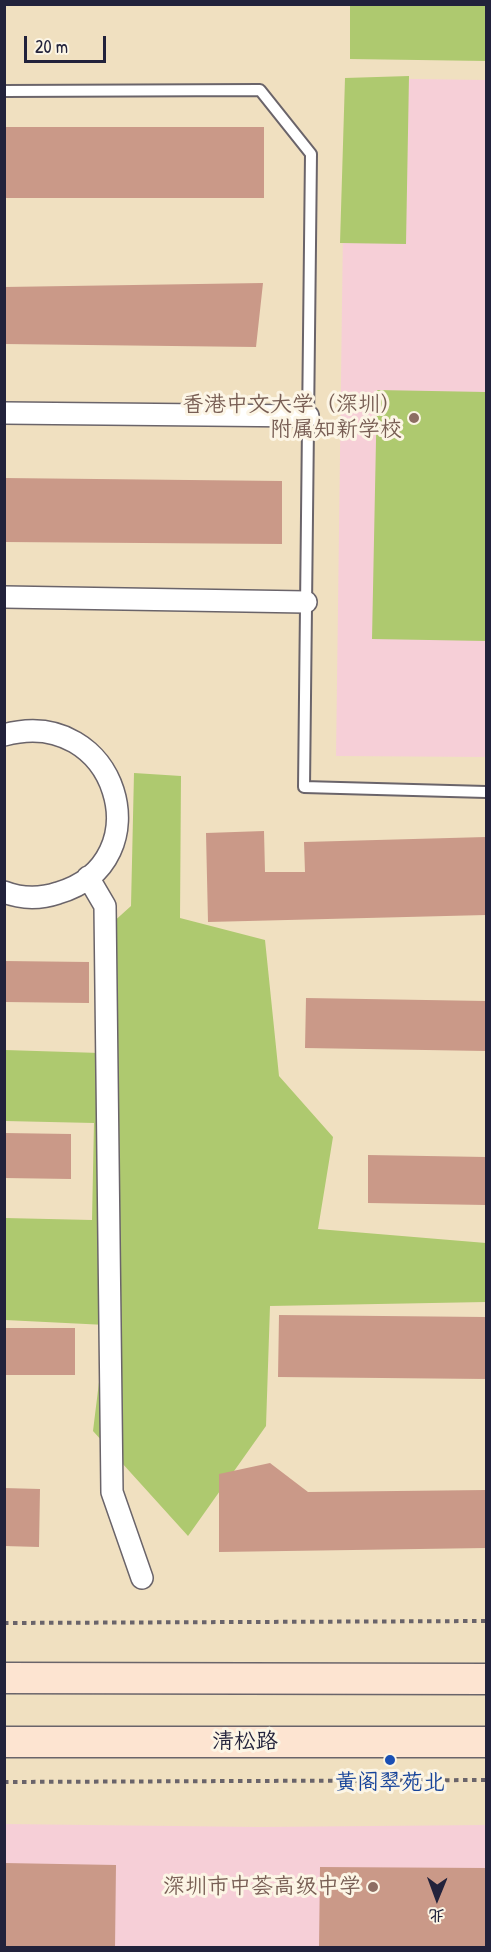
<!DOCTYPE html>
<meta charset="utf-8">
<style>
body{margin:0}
#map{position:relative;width:491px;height:1952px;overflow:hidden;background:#f0e0c0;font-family:"Patrick Hand","LXGW WenKai TC",sans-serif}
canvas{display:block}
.frame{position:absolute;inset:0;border:6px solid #22223b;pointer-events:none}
.north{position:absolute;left:407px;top:1868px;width:60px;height:60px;-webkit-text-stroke:4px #fcf5e5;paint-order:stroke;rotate:181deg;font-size:16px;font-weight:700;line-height:24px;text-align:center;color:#22223b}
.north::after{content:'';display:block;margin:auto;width:21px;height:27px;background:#22223b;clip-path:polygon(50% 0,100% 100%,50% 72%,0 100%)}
.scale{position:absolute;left:24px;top:36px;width:82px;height:27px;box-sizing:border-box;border:3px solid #22223b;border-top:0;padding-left:8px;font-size:18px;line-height:21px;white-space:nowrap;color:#22223b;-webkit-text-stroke:4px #fcf5e5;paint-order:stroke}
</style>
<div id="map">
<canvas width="491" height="1952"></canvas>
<div class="frame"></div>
<div class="north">北</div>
<div class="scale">20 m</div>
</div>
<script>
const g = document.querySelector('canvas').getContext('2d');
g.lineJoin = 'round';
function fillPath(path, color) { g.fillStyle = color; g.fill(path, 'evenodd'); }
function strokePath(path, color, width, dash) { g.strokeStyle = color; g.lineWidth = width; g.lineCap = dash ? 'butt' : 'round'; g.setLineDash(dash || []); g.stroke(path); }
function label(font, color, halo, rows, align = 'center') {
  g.font = font + ' "Patrick Hand","LXGW WenKai TC",sans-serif'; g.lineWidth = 6; g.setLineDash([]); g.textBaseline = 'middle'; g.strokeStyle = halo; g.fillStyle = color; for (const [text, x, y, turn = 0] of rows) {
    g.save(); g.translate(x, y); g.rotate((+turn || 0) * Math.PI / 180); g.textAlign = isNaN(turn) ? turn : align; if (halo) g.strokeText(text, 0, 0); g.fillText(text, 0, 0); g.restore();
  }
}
const built = new Path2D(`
 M345,78L486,80V757L336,756Z
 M4,1824L259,1827L486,1825V1947H5Z`);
const green = new Path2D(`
 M350,5H486V61L350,59Z
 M409,76L406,244L340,243L345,78Z
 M377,390L486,392V641L372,639Z
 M134,773L181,776L180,918L265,940L279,1076L333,1137L318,1229L486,1243V1302L270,1306L266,1426L188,1536L93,1431L106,1325L5,1320V1218L92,1220L94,1123L5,1121V1050L100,1053L101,933L131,906Z`);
const building = new Path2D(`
 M4,127H264V198H4Z
 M263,283L256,347L4,344V287Z
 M4,478L282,481V544L4,542Z
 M264,831L265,872H305L304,842L486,837V915L208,922L206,833Z
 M4,961L89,962V1003L4,1002Z
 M306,998L486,1001V1051L305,1048Z
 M4,1133L71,1134V1179L4,1178Z
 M368,1155L486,1157V1205L368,1203Z
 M279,1315L486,1317V1379L278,1377Z
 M4,1328H75V1375H4Z
 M270,1463L308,1492L486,1490V1548L219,1552V1474Z
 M4,1488L40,1489L39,1547L4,1546Z
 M4,1863L116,1865L115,1948H4Z
 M320,1867L486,1868V1947L319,1948Z`);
const path = new Path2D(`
 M4,1623L486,1621
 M4,1782L486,1780`);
const lane = new Path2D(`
 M4,91L260,90L311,154L304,787L486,792`);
const street = new Path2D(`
 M4,413L308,416
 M4,597L306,602
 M4,735C117,704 164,862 58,893C40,899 22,899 4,892
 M88,877L105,906L112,1492L142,1578`);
const secondary = new Path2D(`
 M4,1678L486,1679
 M4,1742H486`);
const markers = [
 [414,418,6,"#8d6e63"],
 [390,1760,6,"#1a4fb4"],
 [373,1887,6,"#8d6e63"]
];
const educationNames = [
 ["香港中文大学（深圳）",402,405],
 ["附属知新学校",402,430],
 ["深圳市中荟高级中学",361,1887]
];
const streetNames = [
 ["清松路",245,1742]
];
const transitNames = [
 ["黄阁翠苑北",390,1783]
];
fillPath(built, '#f6cfd7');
fillPath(green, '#aec96f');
fillPath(building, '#ca9988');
strokePath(lane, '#6a646a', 14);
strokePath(street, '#6a646a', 24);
strokePath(secondary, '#6a646a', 33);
strokePath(path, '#6a646a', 4, [4.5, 4.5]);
strokePath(lane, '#fff', 10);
strokePath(street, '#fff', 21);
strokePath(secondary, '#fde4d1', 30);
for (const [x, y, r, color] of markers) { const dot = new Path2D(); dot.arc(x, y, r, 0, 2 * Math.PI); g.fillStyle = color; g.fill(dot); strokePath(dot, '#fcf5e5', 2); }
label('22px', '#785e54', '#fcf5e5', educationNames, 'right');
label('22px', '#22223b', '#fcf5e5', streetNames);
label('22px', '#164399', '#fcf5e5', transitNames);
</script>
